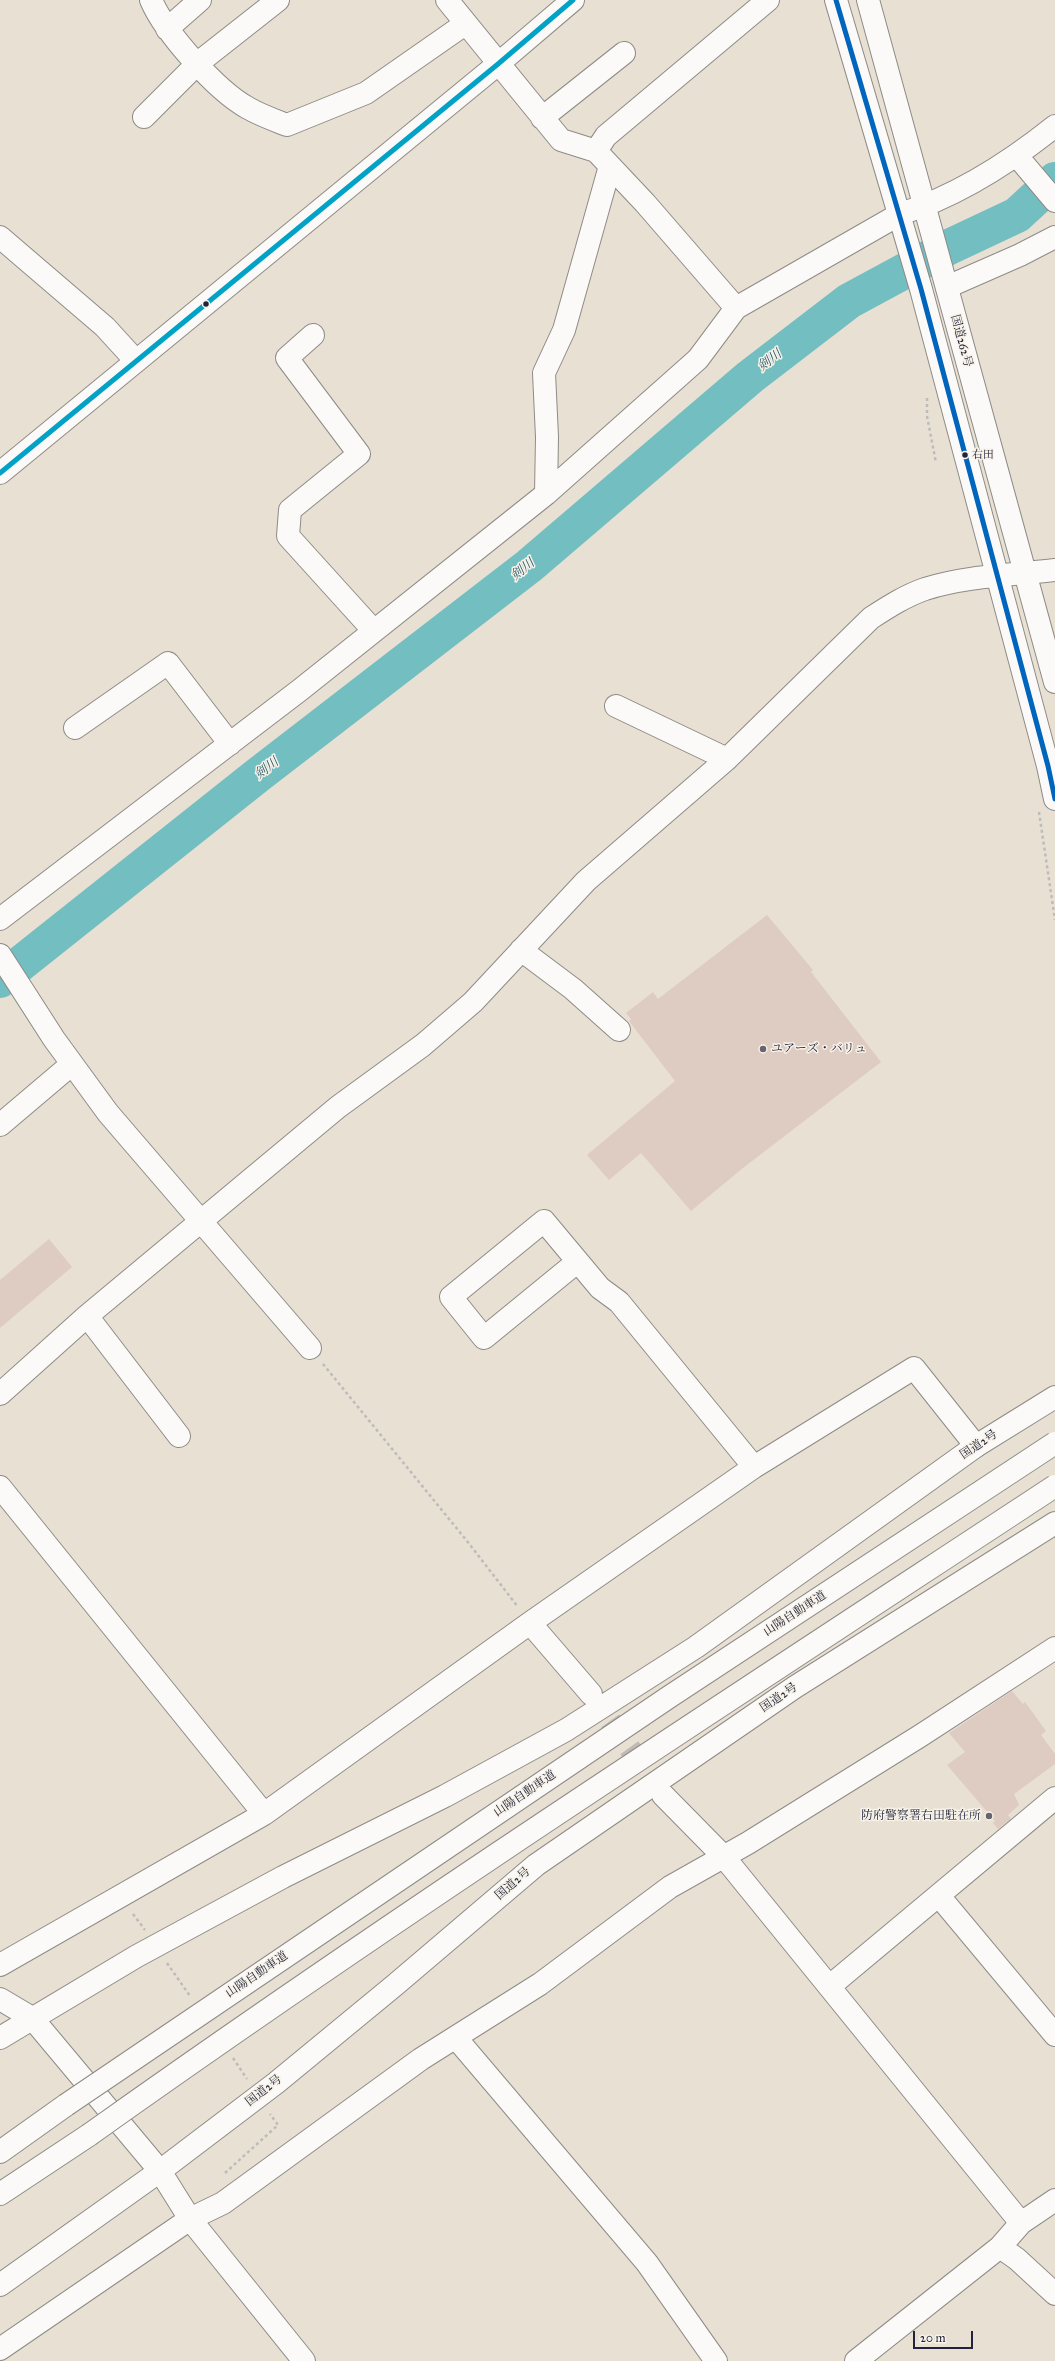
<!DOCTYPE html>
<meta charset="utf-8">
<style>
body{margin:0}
#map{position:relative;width:1055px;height:2361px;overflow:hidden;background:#e8e0d2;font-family:"IM FELL Great Primer",serif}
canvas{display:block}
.scale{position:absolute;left:913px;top:2331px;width:60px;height:18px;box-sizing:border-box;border:2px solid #22223b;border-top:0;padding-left:5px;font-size:12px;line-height:14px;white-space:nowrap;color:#22223b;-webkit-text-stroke:3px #f7f3e8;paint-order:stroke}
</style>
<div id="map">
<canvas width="1055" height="2361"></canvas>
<div class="scale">20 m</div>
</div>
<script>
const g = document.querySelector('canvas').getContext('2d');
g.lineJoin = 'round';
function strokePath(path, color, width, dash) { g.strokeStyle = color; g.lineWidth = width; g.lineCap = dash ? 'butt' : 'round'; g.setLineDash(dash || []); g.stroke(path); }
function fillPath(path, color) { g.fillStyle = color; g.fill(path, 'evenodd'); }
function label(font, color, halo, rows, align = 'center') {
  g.font = font + ' "IM FELL Great Primer","Noto Serif JP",serif'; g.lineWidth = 3; g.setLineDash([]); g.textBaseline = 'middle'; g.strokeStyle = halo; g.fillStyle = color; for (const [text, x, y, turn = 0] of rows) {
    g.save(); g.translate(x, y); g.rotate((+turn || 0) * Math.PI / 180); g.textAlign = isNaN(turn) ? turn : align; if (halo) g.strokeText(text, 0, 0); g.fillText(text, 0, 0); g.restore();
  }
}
const river = new Path2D(`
 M0,980L258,775L529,566L750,377L849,301L949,247L1017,215L1055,180`);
const building = new Path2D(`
 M767,915L813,970L811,972L881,1062L743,1168L691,1211L641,1153L609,1180L587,1155L675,1081L629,1021L631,1019L626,1013L653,992L658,999Z
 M49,1239L72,1267L0,1328V1280Z
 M1012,1691L1023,1704L1025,1702L1046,1731L1041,1735L1055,1754V1764L1014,1794L1019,1805L1008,1815L1011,1819L998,1829L993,1823L995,1821L947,1765L965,1752L949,1733Z`);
const minorTunnel = new Path2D(`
 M591,1694L663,1795`);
const path = new Path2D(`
 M927,398V416L936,463
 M1039,812L1055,920
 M323,1364L467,1541L518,1607
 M133,1914L145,1930
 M167,1963L190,1996
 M233,2058L247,2079
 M225,2173L278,2125L270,2114`);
const minor = new Path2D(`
 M151,0C165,33 217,91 248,108C260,115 274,120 287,125L366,93L465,24
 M447,0L561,140L596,151L645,203L736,308
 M167,29L200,0
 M144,117L198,63L278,0
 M542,118L624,53
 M596,151L606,136L768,0
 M1017,156L1055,201
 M0,237L105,327L136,361
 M947,287L1020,255L1055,237
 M313,335L287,358L359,454L290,510L288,536L374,631
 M546,494L547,437L544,373L564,330L610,166
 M616,706L727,759
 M75,728L168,663L230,744
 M0,919L300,690L546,494L698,359L736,308L900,214C955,197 1010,162 1055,126
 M521,950L573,989L619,1030
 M0,955L54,1039L108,1113L310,1348
 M0,1125L72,1064
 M577,1262L484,1338L451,1297L544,1221L600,1288L619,1302L754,1467
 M87,1316L179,1436
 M0,1394L87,1316L338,1107L423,1045L473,1002L586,881L727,759L871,618C888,607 905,596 925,589C966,576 1012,575 1055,570
 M0,1487L264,1814
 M530,1623L591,1694
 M663,1795L724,1857L1021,2223
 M939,1896L1055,2035
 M0,1965L264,1814L530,1623L754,1467L914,1368L976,1446
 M830,1986L1055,1798
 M0,1999L32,2018L160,2171L190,2219L304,2361
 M456,2038L647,2263L716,2361
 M1000,2247L1017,2259L1055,2294
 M0,2349L190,2219L223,2203L421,2059L540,1984L670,1887L748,1843L920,1736L1055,1648
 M856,2361L1000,2247L1021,2223L1055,2200`);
const major = new Path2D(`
 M0,473L498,64L573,0`);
const highway = new Path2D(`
 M836,0L921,289L1048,766L1055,799
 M868,0L1055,682
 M0,2038L137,1956L283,1877L445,1796L566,1730L696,1647L976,1446L1055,1397
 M0,2152L66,2105
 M0,2194L89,2135
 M0,2285L160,2171L276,2083L395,1985L536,1865L795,1687L1055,1523`);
const highwayBridge = new Path2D(`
 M66,2105L669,1697L1055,1443
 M89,2135C405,1910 731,1699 1055,1486`);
const bus1 = new Path2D(`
 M0,473L498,64L573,0`);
const bus2 = new Path2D(`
 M836,0L921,289L1048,766L1055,799`);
const markers = [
 [206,304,3.5,"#22223b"],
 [965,455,3.5,"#22223b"],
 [763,1049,4,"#676470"],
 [989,1816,4,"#676470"]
];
const busNames = [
 ["右田",972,455]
];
const streetNames = [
 ["国道262号",961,341,75],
 ["国道2号",979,1445,-34],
 ["山陽自動車道",795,1614,-33],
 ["国道2号",779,1698,-34],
 ["山陽自動車道",525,1794,-34],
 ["国道2号",513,1884,-41],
 ["山陽自動車道",257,1975,-34],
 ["国道2号",264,2091,-38]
];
const poiNames = [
 ["ユアーズ・バリュ",771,1049],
 ["防府警察署右田駐在所",981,1816,"right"]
];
const waterNames = [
 ["剣川",770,361,-38],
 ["剣川",523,570,-39],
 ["剣川",267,769,-38]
];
strokePath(river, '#72bec0', 36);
fillPath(building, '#decbc2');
strokePath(minorTunnel, '#c0bab4', 22, [22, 11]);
strokePath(minor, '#8e8b87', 24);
strokePath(major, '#8e8b87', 24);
strokePath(highway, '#8e8b87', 24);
strokePath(path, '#bdbbbb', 2.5, [3, 3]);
strokePath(minor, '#fcfaf8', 22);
strokePath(major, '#fcfaf8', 22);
strokePath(highway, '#fcfaf8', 22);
strokePath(highwayBridge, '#8e8b87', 24, []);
strokePath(highwayBridge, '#fcfaf8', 22);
strokePath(bus1, '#02a2c7', 5);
strokePath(bus2, '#0065bd', 5);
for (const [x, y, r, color] of markers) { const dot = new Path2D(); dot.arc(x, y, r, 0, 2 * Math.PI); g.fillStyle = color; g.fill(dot); strokePath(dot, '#f7f3e8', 1.5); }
label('11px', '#22223b', '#f7f3e8', busNames, 'left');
label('12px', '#22223b', '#f7f3e8', streetNames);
label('12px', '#22223b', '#f7f3e8', poiNames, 'left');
label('italic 13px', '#2e5a6d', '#f7f3e8', waterNames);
</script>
